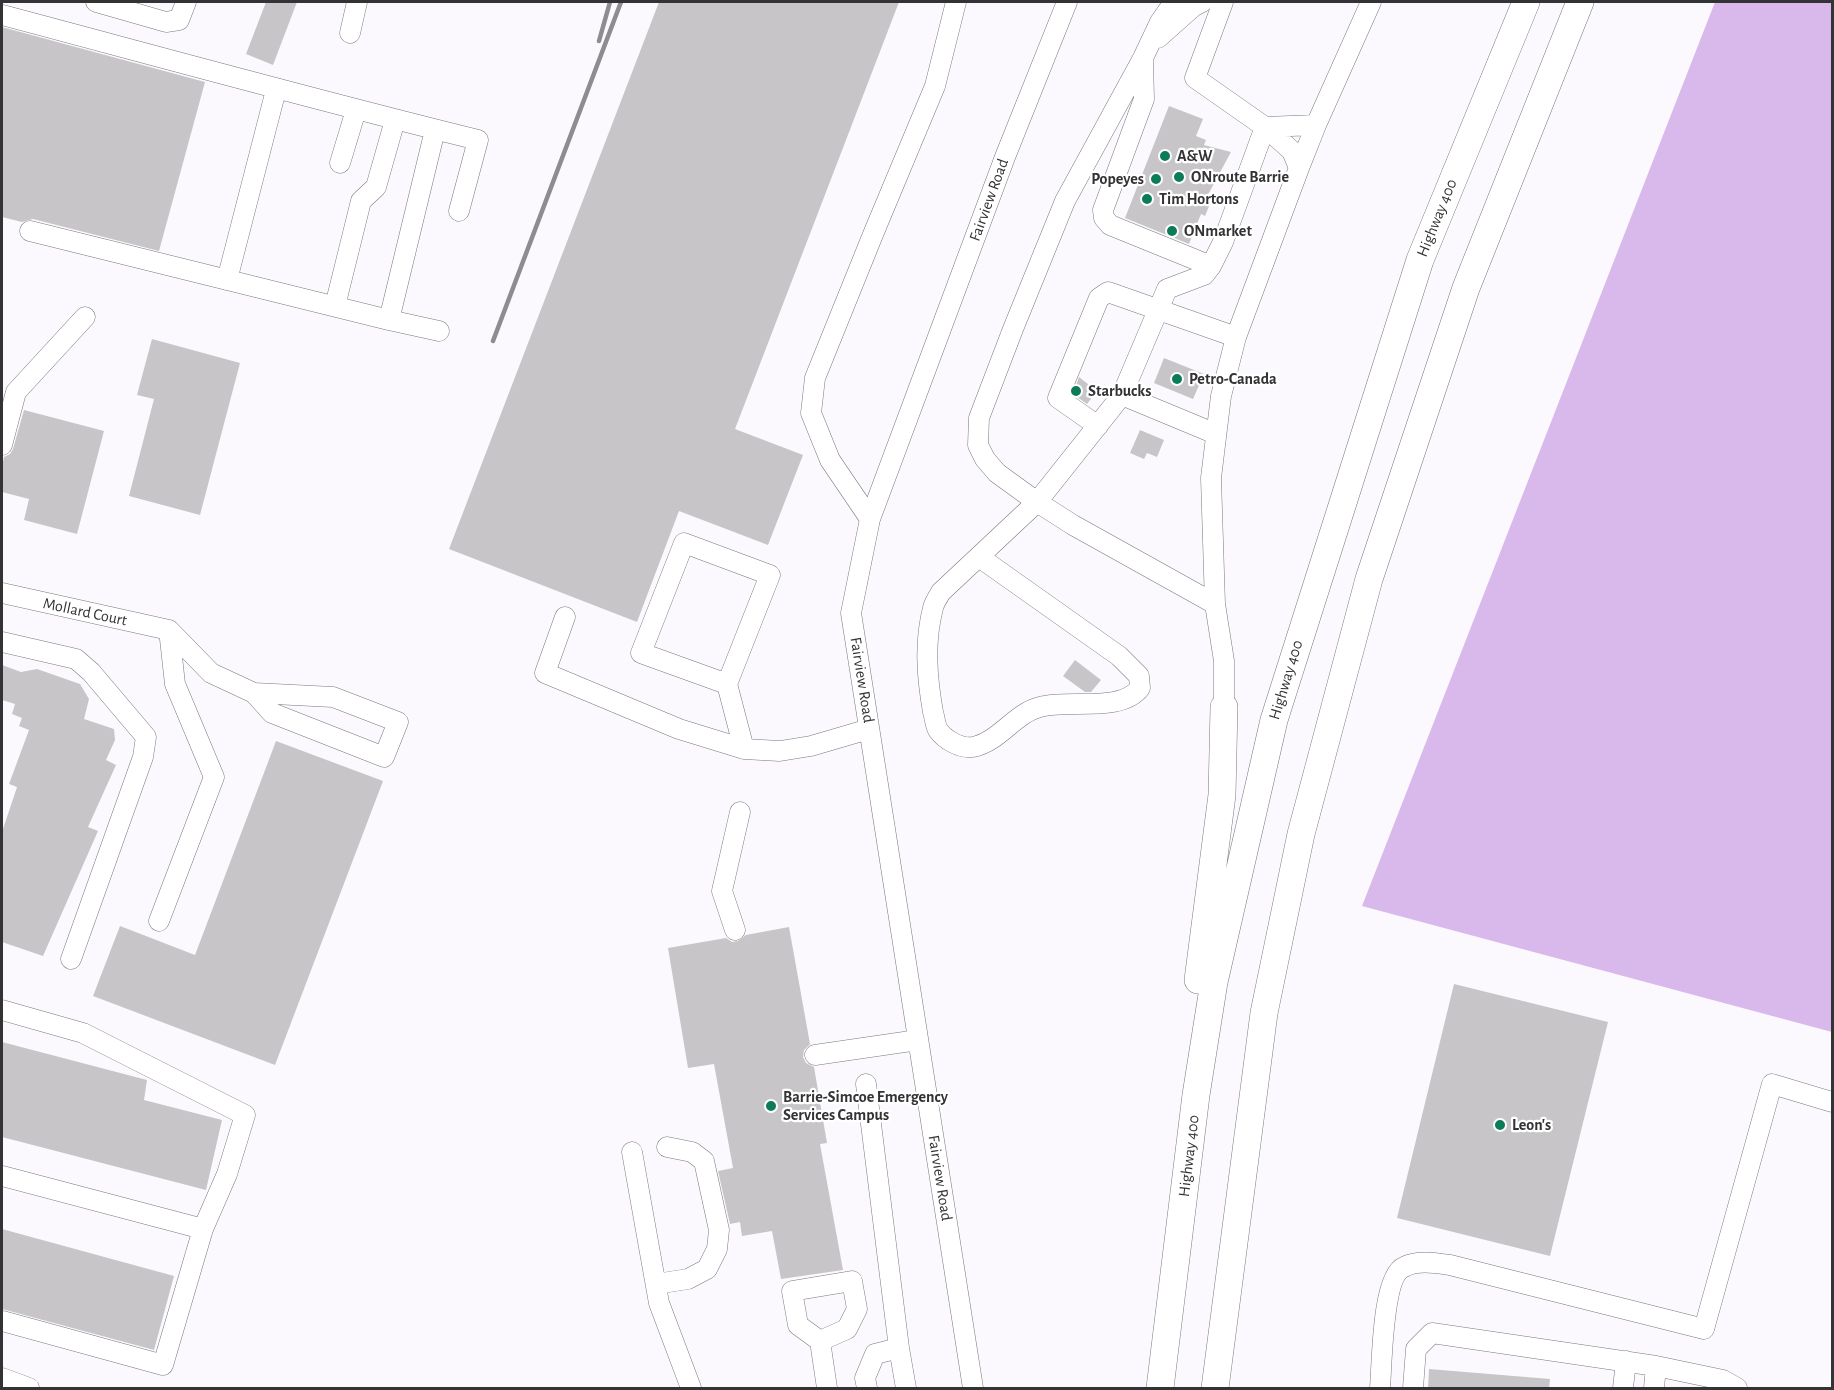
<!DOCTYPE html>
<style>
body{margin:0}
#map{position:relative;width:1834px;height:1390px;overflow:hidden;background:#fcf9fe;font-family:"Alegreya Sans",sans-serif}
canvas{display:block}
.frame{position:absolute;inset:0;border:3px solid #333234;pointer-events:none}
</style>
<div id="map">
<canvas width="1834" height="1390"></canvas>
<div class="frame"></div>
</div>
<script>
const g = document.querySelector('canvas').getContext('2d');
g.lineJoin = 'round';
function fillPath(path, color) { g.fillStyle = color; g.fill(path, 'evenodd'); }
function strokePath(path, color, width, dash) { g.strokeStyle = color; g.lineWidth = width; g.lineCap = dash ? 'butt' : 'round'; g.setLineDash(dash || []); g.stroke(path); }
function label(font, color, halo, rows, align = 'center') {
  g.font = font + ' "Alegreya Sans",sans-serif'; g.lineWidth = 4.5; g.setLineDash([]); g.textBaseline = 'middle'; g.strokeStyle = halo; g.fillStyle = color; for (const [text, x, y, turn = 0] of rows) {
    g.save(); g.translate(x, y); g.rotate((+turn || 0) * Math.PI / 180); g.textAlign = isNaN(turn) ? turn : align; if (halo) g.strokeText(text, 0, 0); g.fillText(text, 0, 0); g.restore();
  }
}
const forest = new Path2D(`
 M1715,2H1832V1032L1362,906Z`);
const building = new Path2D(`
 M266,2H297L273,65L246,54Z
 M659,2H899L735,429L803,455L768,545L679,511L637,622L449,549Z
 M2,27L205,82L159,251L33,219L22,222L2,217Z
 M1169,106L1203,119L1196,136L1206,140L1204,145L1231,152L1204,202L1210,204L1205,216L1201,214L1189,244L1125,218Z
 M152,339L240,363L200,515L129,496L154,399L137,395Z
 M1164,358L1204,374L1193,399L1154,383Z
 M1079,377L1097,391L1087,404L1073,394Z
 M24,410L104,431L77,534L24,520L29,499L2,492V467L4,457L10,454L13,449Z
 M1140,430L1164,440L1157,457L1147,453L1144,459L1130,453Z
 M1075,660L1101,680L1091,692H1085L1063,676Z
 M2,665L21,672L37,669L80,684L89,699L84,719L114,729L115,740L106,760L116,765L88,827L98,831L43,956L2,942V832L17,787L9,784L29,730L19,726L22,718L12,714L15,704L2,700Z
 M276,741L383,781L275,1065L93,996L120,926L195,955Z
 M789,927L810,1044L804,1050L803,1057L806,1063L814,1067L827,1143L820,1144L843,1270L781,1279L772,1231L742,1236L740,1222L730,1224L718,1171L733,1168L714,1064L688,1068L668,948L726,938L732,942L738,941L746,935Z
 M1454,984L1608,1022L1550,1256L1397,1218Z
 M2,1042L147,1080L144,1100L222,1120L206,1190L2,1137Z
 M2,1229L174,1276L154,1350L2,1309Z
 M1429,1369L1550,1379L1549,1389H1428Z`);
const minor = new Path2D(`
 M96,2L166,22L179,20L186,2
 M1174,2L1160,22L1143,58L1065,201L1013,329L979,418L978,445L985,459L997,473L1037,502L1073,525L1215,604
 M2,15C160,57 319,101 478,140L459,211
 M350,33L357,2
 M1158,38L1194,6L1202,2
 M1143,61L1144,99L1103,210L1104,218L1110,225L1211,266
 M1265,127L1292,151L1299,168
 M1265,127L1316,125
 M435,130L389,320L439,331
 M340,163L356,110
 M30,231L389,320
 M227,280L276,90
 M335,306L361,201L376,187L395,120
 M1122,395L1216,434
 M1098,426L1058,398L1099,298L1108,292L1236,337
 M2,445L16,392L85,317
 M870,519L830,460L811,413L815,378L874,232L935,86L956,2
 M979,557L1119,656L1139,676L1140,688C1121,713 1068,699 1040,707C1015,713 999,742 973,747C961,749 945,740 938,730C935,725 935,718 933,712C927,678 924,643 933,608C934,603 938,597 941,592L1037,502L1122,395L1167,289L1204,275L1211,266L1223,242L1265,127L1195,78L1223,2
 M2,593L169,630
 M565,617L545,673L679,729L744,749L780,751L811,746L869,729
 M169,630L211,673L254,693L272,713L384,757L398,722L333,697L254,693
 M2,642L76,659L91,672L146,737L143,757L71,959
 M727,684L770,575L684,543L641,653L727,684L744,749
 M1224,707V661L1215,604L1211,478L1221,396L1236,337L1299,168L1316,125L1371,2
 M159,921L214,777L175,684L169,630
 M735,930L722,891L740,812
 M2,1010L83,1033L245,1115L227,1174L203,1229L163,1365L2,1321
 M815,1055L918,1040
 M866,1084L899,1348
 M632,1152L659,1303L691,1388
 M2,1176L203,1229
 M656,1284L688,1279L707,1269L717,1249L719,1230L704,1161L692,1152L667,1147
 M820,1341L847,1329L857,1309L852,1281L792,1291L798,1325L820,1341L827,1388
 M2,1378L29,1388
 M867,1388L865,1378L875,1354L899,1348L906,1388
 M973,1388L851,613L870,519L1005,157L1067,2
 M1380,1388C1382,1365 1382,1276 1404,1267C1418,1260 1435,1263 1450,1265L1704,1329L1772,1084L1832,1102
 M1413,1388L1416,1349L1432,1333L1656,1366L1723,1380L1737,1388
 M1623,1388L1626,1361
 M1654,1388L1656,1366`);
const highway = new Path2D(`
 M1198,980L1222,795L1224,707
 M1160,1388L1196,1095L1214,982L1274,720L1420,260L1526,2
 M1215,1388L1264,1013L1301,834L1369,579L1466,288L1580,2`);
const rail = new Path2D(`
 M599,41L610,2
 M493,341L621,2`);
const markers = [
 [1165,156,6,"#0c7b57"],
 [1179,177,6,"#0c7b57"],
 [1156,179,6,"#0c7b57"],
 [1147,199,6,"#0c7b57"],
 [1172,231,6,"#0c7b57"],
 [1177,379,6,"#0c7b57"],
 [1076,391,6,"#0c7b57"],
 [771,1106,6,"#0c7b57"],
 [1500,1125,6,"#0c7b57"]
];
const poiNames = [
 ["A&W",1177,156],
 ["ONroute Barrie",1191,177],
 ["Popeyes",1144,179,"right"],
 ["Tim Hortons",1159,199],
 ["ONmarket",1184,231],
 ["Petro-Canada",1189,379],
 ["Starbucks",1088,391],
 ["Barrie-Simcoe Emergency",783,1097],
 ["Services Campus",783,1115],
 ["Leon's",1512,1125]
];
const streetNames = [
 ["Fairview Road",989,200,-70],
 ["Highway 400",1437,218,-68],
 ["Mollard Court",85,612,12],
 ["Fairview Road",862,680,81],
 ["Highway 400",1286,680,-73],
 ["Highway 400",1189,1156,-83],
 ["Fairview Road",940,1178,81]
];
fillPath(forest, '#d9b9eb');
fillPath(building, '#c8c5c9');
strokePath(minor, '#7a787c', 21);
strokePath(highway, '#7a787c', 28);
strokePath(minor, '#fff', 20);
strokePath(highway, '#fff', 27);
strokePath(rail, '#8e8c90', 4.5);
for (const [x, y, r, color] of markers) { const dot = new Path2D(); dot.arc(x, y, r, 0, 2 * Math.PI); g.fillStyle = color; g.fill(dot); strokePath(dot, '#fff', 2); }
label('bold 16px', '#333234', '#fff', poiNames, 'left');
label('16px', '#333234', '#fff', streetNames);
</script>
